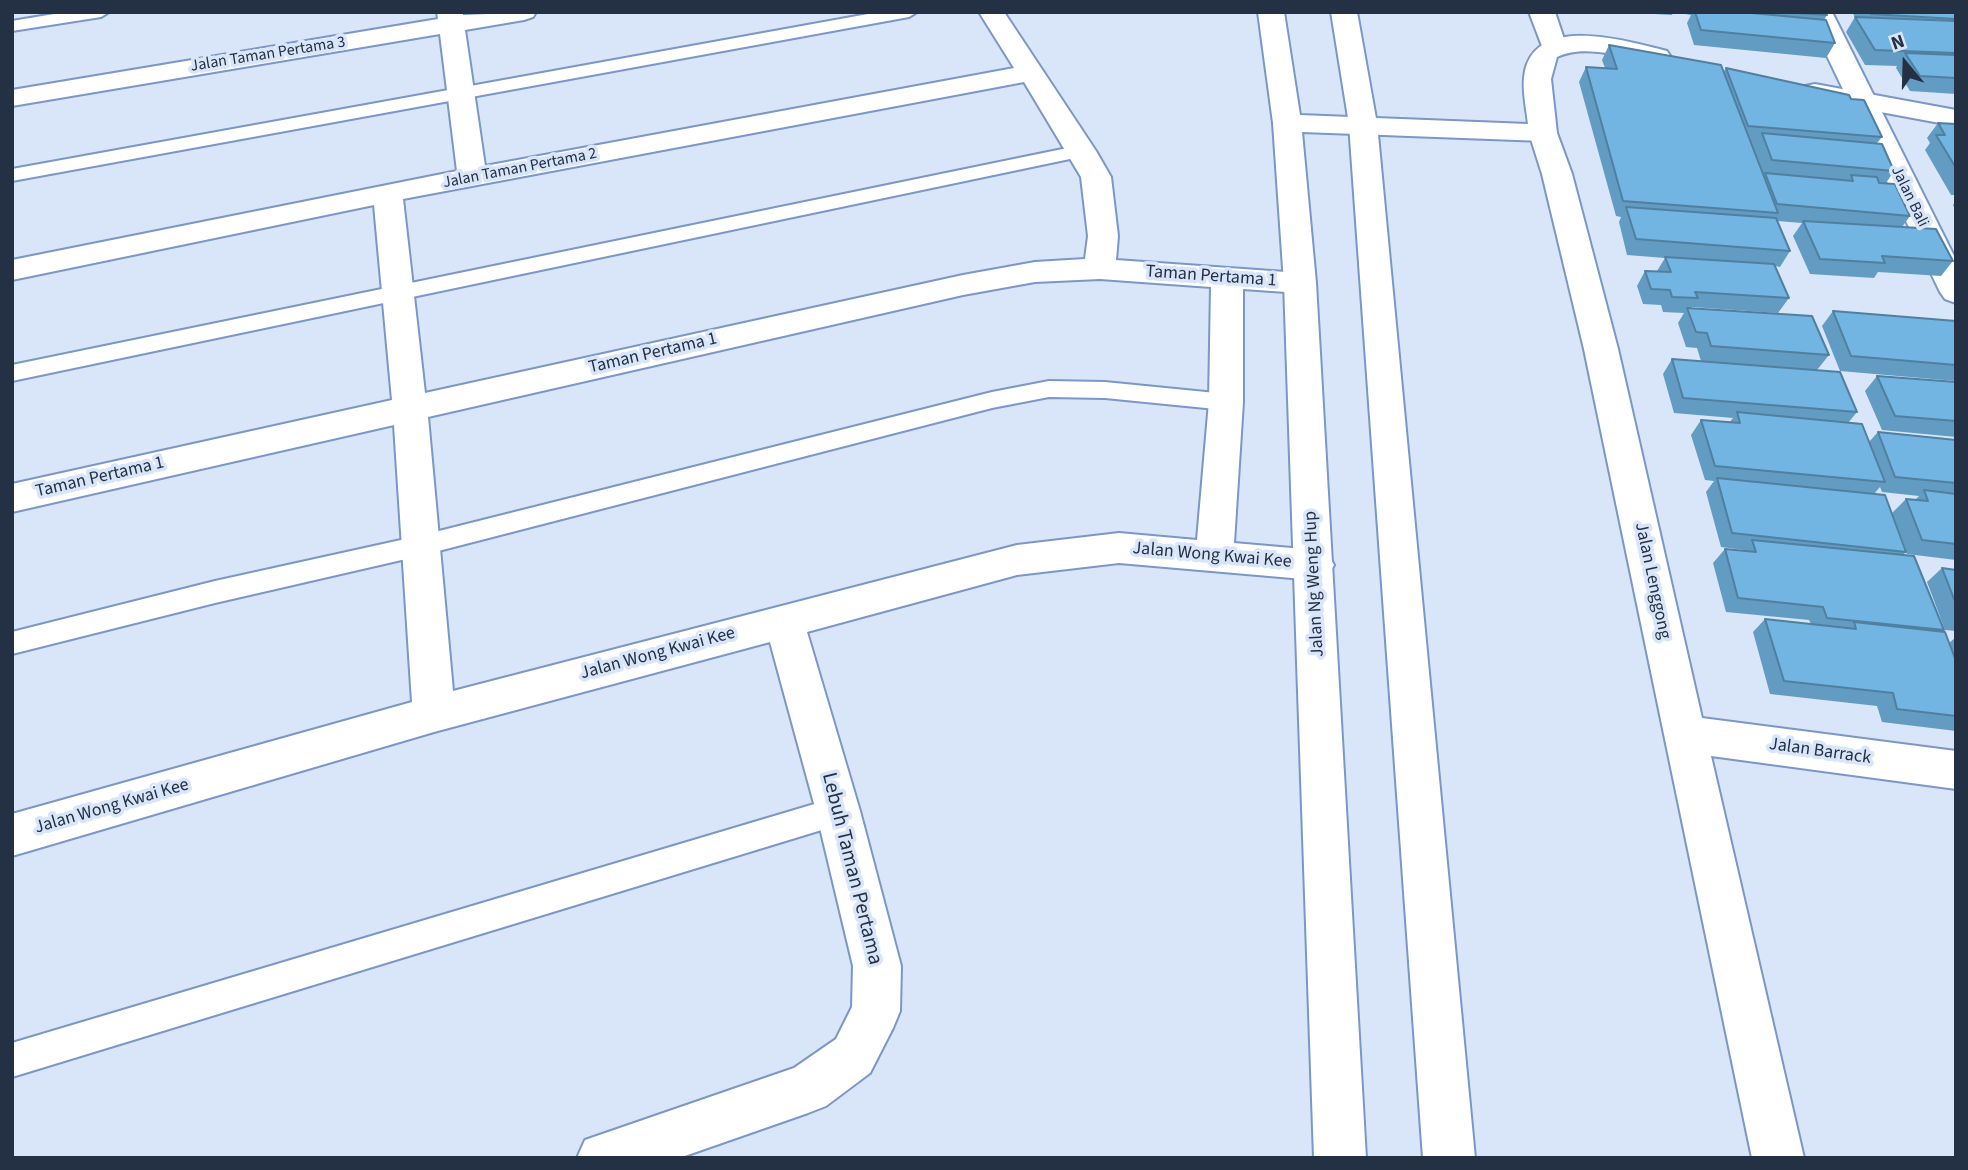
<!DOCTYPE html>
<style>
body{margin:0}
#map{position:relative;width:1968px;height:1170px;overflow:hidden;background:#d9e6fa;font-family:"Source Sans 3",sans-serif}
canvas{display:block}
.frame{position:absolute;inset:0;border:14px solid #243043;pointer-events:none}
.north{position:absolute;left:1870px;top:28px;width:70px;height:70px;-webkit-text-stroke:5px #d9e6fa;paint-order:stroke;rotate:341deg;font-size:19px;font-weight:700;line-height:28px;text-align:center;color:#243043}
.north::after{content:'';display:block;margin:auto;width:24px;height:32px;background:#243043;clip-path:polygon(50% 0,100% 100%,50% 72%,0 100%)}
</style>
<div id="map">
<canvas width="1968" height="1170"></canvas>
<div class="frame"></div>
<div class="north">N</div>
</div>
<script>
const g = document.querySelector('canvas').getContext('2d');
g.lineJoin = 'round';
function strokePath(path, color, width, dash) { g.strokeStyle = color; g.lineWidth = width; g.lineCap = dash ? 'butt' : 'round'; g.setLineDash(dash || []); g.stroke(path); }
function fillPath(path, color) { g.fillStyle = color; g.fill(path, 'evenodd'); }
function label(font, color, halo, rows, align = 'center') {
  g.font = font + ' "Source Sans 3",sans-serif'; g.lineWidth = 7; g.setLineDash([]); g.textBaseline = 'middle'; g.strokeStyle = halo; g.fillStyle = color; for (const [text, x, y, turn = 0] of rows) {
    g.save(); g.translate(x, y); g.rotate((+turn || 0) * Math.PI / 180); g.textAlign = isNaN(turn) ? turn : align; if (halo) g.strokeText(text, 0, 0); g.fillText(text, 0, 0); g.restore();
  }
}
const lane = new Path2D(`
 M66,12H109L101,17L12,31V21Z
 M879,12H917L909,17L12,181V169Z
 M1082,145L1092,151L1089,155L12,381V365Z
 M1049,381L1105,382L1226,394L1234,396L1238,402L1234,408L1226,410L1105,398L1049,397L992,408L419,556L215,603L12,654V632L215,581L419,536L992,392Z
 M838,797L849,801L853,811L849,821L838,825L12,1077V1043Z`);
const street = new Path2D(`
 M437,12H463V15L536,12L533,17L524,20L465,30L485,166L1014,68L979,12H1004L1096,151L1111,177L1118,236L1116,260L1300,273L1311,276L1316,283L1311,290L1300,293L1243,289V402L1234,543L1315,550L1328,554L1334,565L1328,576L1315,580L1119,563L1017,575L807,632L860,811L901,966L900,1011L893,1028L870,1073L826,1106L808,1113L679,1158H577L585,1140L794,1068L836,1039L852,1007L853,966L816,811L770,642L434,732L12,856V814L412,702L394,425L12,512V484L392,400L374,205L12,280V260L457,171L440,34L12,106V90L438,19ZM1024,82L1081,177L1088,236L1085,259L1035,262L963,275L425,393L403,199ZM1100,279L1211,287L1209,402L1197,540L1119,533L1017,545L453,691L428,417L963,295L1035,282Z
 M1331,12H1357L1377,124L1475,1158H1423L1349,124Z
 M1529,12H1555L1567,48L1563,54L1554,56L1545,54Z
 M1806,12H1832L1956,260V303L1945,299L1940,292Z
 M1543,125L1553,127L1557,133L1572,174L1618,349L1702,718L1956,751V789L1711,756L1804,1158H1752L1584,349L1542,174L1529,133L1533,127Z`);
const secondary = new Path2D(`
 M1258,12H1284L1300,115L1528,124C1526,105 1520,83 1527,64C1546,16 1630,42 1667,51L1671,57L1667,63L1658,65C1628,58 1587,43 1557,57L1551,79L1557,133L1553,139L1543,141L1302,132L1316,283L1366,1158H1314L1284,283L1273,123Z
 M1815,84L1956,110V126L1805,98L1801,92L1805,86Z`);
const wall = new Path2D(`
 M1620,12H1673L1672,15Z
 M1684,12H1826L1827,15L1824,20L1835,43L1826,58L1694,45L1687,23L1691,15L1685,14Z
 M1852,12H1956V94L1910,91L1896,68L1897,66L1865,65L1846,32L1855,17Z
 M1609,45L1724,71L1726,68L1851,99L1882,137L1877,143L1894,171L1886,183L1910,216L1902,227L1953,261L1941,276L1878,272L1874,278L1810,274L1793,236L1802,223L1777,221L1790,251L1780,267L1775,266L1789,298L1778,313L1692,307L1691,308L1829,355L1817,370L1701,361L1697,348L1686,347L1678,323L1684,313L1663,312L1661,305L1643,304L1637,286L1645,271H1657L1665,258L1627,255L1619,222L1621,217L1616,216L1579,82L1586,67L1605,68L1602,60Z
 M1938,123L1956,124V195H1951L1925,150L1930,143L1927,138Z
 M1956,201V211L1953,205Z
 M1833,311L1956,321V381L1840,371L1822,326Z
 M1672,359L1857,412L1848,423L1869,442L1878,432L1956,440V560L1907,554L1906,552L1903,555L1944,630L1941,632L1949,643L1956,637V731L1882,722L1877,706L1770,694L1753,632L1765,619L1811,624L1809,620L1726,612L1713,563L1725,549L1744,551V550L1721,547L1706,492L1714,481L1705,480L1691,435L1701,420L1729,423L1733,418L1674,413L1663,374ZM1880,487L1882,492L1919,496L1915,500L1906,499L1892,513L1906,550L1874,494Z
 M1877,376L1956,382V437L1882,430L1865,391Z
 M1942,568L1956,570V631L1945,630L1927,582Z`);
const building = new Path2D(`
 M1695,12H1741L1826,20L1835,43L1701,30Z
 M1795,12H1826L1827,15L1795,13Z
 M1870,12H1956V19L1871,14Z
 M1855,17L1956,21V53L1875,50Z
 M1609,45L1721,65L1778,213L1623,201L1586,67L1617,69Z
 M1905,53L1956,55V78L1920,76Z
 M1726,68L1849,95L1851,99L1864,100L1882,137L1748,126Z
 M1938,123L1956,124V168L1936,135H1945Z
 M1762,133L1882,144L1894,171L1772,160Z
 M1765,173L1853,181L1851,175L1877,177L1879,183L1895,184L1910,216L1777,204Z
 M1626,207L1776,218L1790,251L1636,239Z
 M1803,221L1936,229L1953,261L1882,256L1885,263L1820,259Z
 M1665,257L1774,264L1789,298L1695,292L1698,298L1672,297L1670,290L1651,289L1645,271L1671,272Z
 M1687,308L1812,316L1829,355L1711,346L1707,333L1696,332Z
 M1833,311L1956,321V365L1851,356Z
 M1672,359L1840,372L1857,412L1683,398Z
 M1877,376L1956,382V421L1895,416Z
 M1737,412L1862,424L1885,482L1715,466L1701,420L1740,423Z
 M1878,432L1956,440V483L1895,477Z
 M1717,478L1885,495L1906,552L1732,533Z
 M1924,490L1956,494V544L1922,540L1906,499L1928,501Z
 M1752,540L1914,556L1944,630L1827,618L1823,607L1738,598L1725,549L1756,552Z
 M1942,568L1956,570V604Z
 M1765,619L1856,629L1854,622L1945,632L1956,661V716L1897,709L1893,693L1784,681Z`);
const farStreetnames = [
 ["Jalan Taman Pertama 3",268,55,-9],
 ["Jalan Taman Pertama 2",520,169,-11],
 ["Jalan Bali",1909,197,64]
];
const streetNames = [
 ["Taman Pertama 1",1211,277,4],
 ["Taman Pertama 1",653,354,-13],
 ["Taman Pertama 1",100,478,-13],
 ["Jalan Wong Kwai Kee",1212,556,5],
 ["Jalan Lenggong",1652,581,78],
 ["Jalan Ng Weng Hup",1315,584,-93],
 ["Jalan Wong Kwai Kee",658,654,-15],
 ["Jalan Barrack",1820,752,8],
 ["Jalan Wong Kwai Kee",112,807,-16]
];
const nearStreetnames = [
 ["Lebuh Taman Pertama",851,869,76]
];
strokePath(lane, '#7a97c7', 4);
strokePath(street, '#7a97c7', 4);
strokePath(secondary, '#7a97c7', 4);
fillPath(lane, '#fff');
fillPath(street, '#fff');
fillPath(secondary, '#fff');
fillPath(wall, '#629cc3');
fillPath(building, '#72b5e3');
strokePath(building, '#507f9f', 2);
label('16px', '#243043', '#d9e6fa', farStreetnames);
label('18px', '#243043', '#d9e6fa', streetNames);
label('21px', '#243043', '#d9e6fa', nearStreetnames);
</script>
